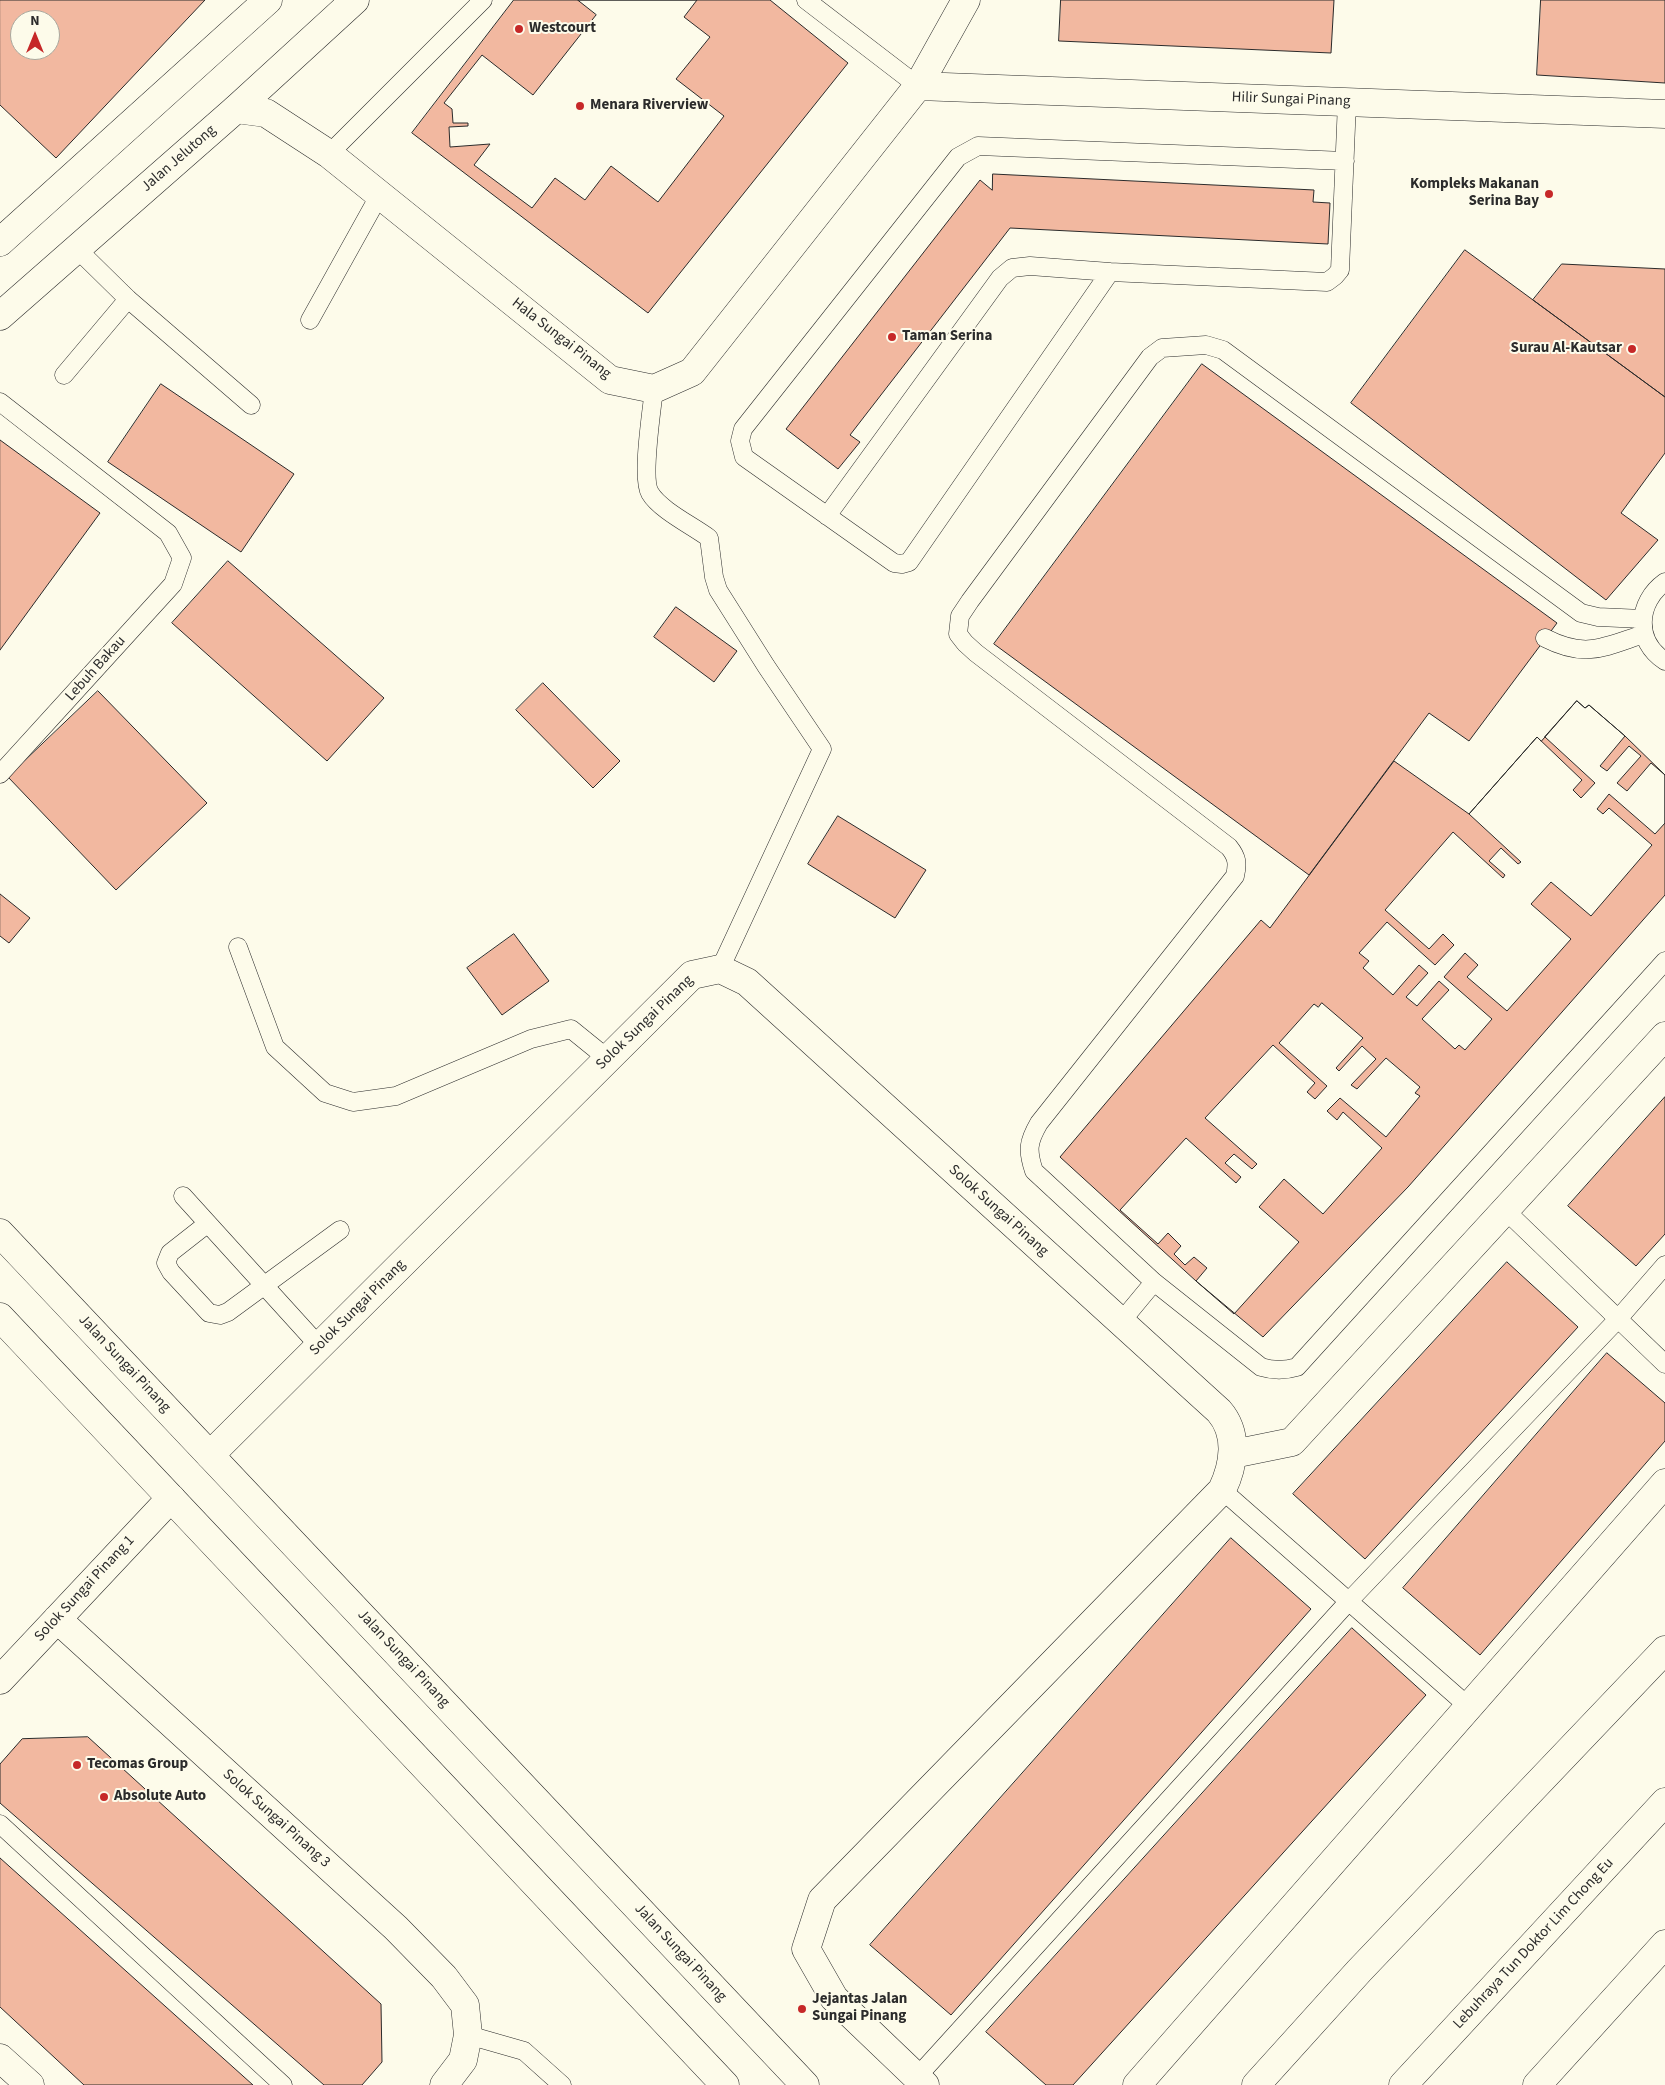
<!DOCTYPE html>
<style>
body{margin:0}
#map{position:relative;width:1665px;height:2085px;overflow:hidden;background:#fdfbea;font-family:"Source Sans 3",sans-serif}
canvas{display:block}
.north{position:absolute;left:10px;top:10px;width:50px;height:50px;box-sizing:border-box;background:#fdfbea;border:1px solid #a9a89e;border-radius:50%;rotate:0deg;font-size:14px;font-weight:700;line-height:20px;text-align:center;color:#2b2b2b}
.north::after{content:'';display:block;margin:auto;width:18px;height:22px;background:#c62828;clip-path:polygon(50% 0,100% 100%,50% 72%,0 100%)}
</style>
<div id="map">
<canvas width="1665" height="2085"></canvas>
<div class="north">N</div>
</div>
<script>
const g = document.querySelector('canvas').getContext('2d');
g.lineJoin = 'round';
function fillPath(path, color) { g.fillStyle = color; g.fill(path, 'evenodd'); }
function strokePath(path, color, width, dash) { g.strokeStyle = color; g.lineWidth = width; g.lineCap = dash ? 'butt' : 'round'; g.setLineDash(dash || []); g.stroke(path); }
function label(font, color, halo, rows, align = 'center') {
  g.font = font + ' "Source Sans 3",sans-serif'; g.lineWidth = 4; g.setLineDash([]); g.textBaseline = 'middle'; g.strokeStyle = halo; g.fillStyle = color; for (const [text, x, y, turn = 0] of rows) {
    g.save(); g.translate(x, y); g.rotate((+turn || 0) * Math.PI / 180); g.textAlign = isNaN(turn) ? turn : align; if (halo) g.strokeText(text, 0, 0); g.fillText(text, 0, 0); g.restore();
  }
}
const building = new Path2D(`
 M0,0H205L56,158L0,105ZM20,20H50V50H20Z
 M514,0H770L848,63L648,313L412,133Z
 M578,0H697L684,17L710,37L676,79L724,116L658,202L611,166L585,200L555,178L532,208L474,165L490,144L450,147L449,127L468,126V123H453L452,109L444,103L482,55L533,95L596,15Z
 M1061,0H1334L1331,53L1059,41Z
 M1541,0H1665V83L1537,75Z
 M993,174L1314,190L1313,202L1330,203L1328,244L1010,228L850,435L860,442L838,469L786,429L980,180L992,190Z
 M1465,250L1665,397V453L1621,513L1658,540L1606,600L1351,403Z
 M1562,264L1665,269V397L1533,300Z
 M1202,364L1557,623L1469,741L1429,713L1309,875L994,644Z
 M161,384L294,474L241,552L108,462Z
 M0,440L100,513L0,650Z
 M228,561L384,698L327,761L172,623Z
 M676,607L737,651L714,682L654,637Z
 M543,683L620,761L593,788L516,710Z
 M98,691L207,803L116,890L8,777Z
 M1577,701L1585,708L1589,705L1625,736L1600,766L1607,771L1629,746L1641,756L1617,783L1627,791L1651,763L1665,775V823L1655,834L1609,794L1597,809L1603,814L1609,808L1652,845L1591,916L1551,882L1531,904L1571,939L1507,1011L1467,977L1478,965L1465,953L1444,977L1492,1019L1465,1050L1459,1045L1455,1049L1422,1019L1449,990L1439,981L1417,1006L1406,997L1428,973L1419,965L1393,995L1363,968L1369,961L1359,953L1387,922L1435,965L1454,945L1443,934L1429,949L1385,910L1453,832L1503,878L1505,875L1489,861L1501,848L1518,864L1521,862L1469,814L1537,737L1582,780L1573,790L1581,798L1595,783L1545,737Z
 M1577,701L1585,708L1589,705L1625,736L1665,775V895L1408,1187L1263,1337L1196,1281L1060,1157L1261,920L1270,928L1394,761L1469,814L1537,737L1541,741Z
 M838,816L926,870L895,918L808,864Z
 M0,894L30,918L9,943L0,936Z
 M514,934L549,981L502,1015L467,968Z
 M1322,1003L1363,1038L1336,1068L1339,1071L1362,1046L1376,1059L1351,1085L1357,1089L1386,1058L1420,1087L1415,1093L1420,1096L1386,1137L1340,1098L1327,1111L1337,1120L1343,1112L1382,1148L1323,1214L1284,1179L1259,1207L1299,1242L1234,1314L1196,1281L1207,1268L1194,1257L1185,1265L1174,1254L1181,1246L1168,1233L1158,1244L1120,1210L1186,1138L1236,1183L1241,1177L1225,1163L1234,1154L1252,1169L1257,1164L1205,1118L1273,1045L1315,1083L1307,1092L1315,1099L1327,1086L1279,1043L1314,1004L1318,1007Z
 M1665,1097V1234L1636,1266L1568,1206Z
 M1507,1262L1578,1327L1365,1559L1293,1494Z
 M1607,1353L1665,1403V1441L1480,1655L1403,1588Z
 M1231,1538L1311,1609L951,2015L870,1945Z
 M1352,1628L1426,1695L1073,2085H1046L986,2032Z
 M88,1737L381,2004L382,2062L362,2085H324L0,1803V1764L22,1739Z
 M0,1858L253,2085H84L0,2007Z`);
const service = new Path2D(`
 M806,0L918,86
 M329,154L483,0
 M1345,161L978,146L958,157L743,429L740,441L744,457L894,563L902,564L909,562L1110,272L1327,282L1335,276L1340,270L1347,102
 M76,248L128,299L251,405
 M310,320L380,194
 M64,375L128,299
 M654,389C652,409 641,478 650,493C660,510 693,526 709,538L714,577L718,590L766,666L822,749L720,969
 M0,402L168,533L182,558L173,584L0,774
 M827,516L1000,278L1012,268L1030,266L1110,272
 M1665,582C1637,602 1634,641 1665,661
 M1643,619L1598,617L1581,613L1223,350L1206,345L1162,348L1150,357L970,601L960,616L958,634L965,643L976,653L1229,847C1237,857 1238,863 1235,876L1039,1123C1028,1142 1027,1150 1034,1171L1154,1282L1261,1367C1274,1371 1284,1371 1297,1367L1665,961
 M1545,638C1586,659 1604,647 1644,634
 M238,947L275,1047L325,1093L353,1102L396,1096L531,1039L571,1029L608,1059
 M183,1196L320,1347
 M1505,1210L1665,1364
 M207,1224L170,1253L166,1263L171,1272L209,1313L220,1315L228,1312L340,1230
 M1120,1323L1154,1282
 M1222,1490L1469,1707
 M0,1824L283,2085
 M468,2035L524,2051L562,2085
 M917,2077L1349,1601L1618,1319L1665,1265`);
const minor = new Path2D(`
 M918,86L1665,114
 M236,109L266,113L329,154L610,380L654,389L692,372L918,86L966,0
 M1233,1454L1292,1442L1665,1036
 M210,1455L692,975L720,969L747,982L1219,1411C1239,1434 1234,1465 1222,1490L822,1900L806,1949L834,1998L925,2085
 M57,1619L396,1928L444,1977L465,2005L468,2035L463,2060L444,2085
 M0,1680L171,1498
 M0,2058L30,2085
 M1137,2085L1665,1483`);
const secondary = new Path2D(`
 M0,1233L805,2085
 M0,1317L725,2085`);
const primary = new Path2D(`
 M0,242L268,0
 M0,316L236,109L355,0`);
const trunk = new Path2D(`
 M1256,2085L1359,1971L1665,1650
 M1403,2085L1665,1802
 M1537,2085L1665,1944`);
const markers = [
 [519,29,5,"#c62828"],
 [580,106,5,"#c62828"],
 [1549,194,5,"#c62828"],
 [892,337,5,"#c62828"],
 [1632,349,5,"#c62828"],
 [77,1765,5,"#c62828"],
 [104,1797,5,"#c62828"],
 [802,2009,5,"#c62828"]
];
const poiNames = [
 ["Westcourt",529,29],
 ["Menara Riverview",590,106],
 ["Kompleks Makanan",1539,185,"right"],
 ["Serina Bay",1539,202,"right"],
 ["Taman Serina",902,337],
 ["Surau Al-Kautsar",1622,349,"right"],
 ["Tecomas Group",87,1765],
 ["Absolute Auto",114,1797],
 ["Jejantas Jalan",812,2000],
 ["Sungai Pinang",812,2017]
];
const streetNames = [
 ["Hilir Sungai Pinang",1291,100,2],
 ["Jalan Jelutong",179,159,-41],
 ["Hala Sungai Pinang",561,339,38],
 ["Lebuh Bakau",96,669,-48],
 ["Solok Sungai Pinang",645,1023,-44],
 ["Solok Sungai Pinang",998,1211,42],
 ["Solok Sungai Pinang",358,1308,-45],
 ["Jalan Sungai Pinang",124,1364,47],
 ["Solok Sungai Pinang 1",85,1589,-47],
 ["Jalan Sungai Pinang",403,1659,47],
 ["Solok Sungai Pinang 3",276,1819,42],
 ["Lebuhraya Tun Doktor Lim Chong Eu",1534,1944,-47],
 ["Jalan Sungai Pinang",680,1953,47]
];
fillPath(building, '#f2b8a0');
strokePath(building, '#2b2b2b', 1);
strokePath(service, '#2b2b2b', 19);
strokePath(minor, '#2b2b2b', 29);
strokePath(secondary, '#2b2b2b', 29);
strokePath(primary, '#2b2b2b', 29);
strokePath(trunk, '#2b2b2b', 29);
strokePath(service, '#fdfbea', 18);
strokePath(minor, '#fdfbea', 28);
strokePath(secondary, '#fdfbea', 28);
strokePath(primary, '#fdfbea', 28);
strokePath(trunk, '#fdfbea', 28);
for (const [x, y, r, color] of markers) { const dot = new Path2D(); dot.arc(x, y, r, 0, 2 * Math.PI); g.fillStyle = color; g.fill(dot); strokePath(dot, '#fdfbea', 2); }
label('bold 15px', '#2b2b2b', '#fdfbea', poiNames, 'left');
label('15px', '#2b2b2b', '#fdfbea', streetNames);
</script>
